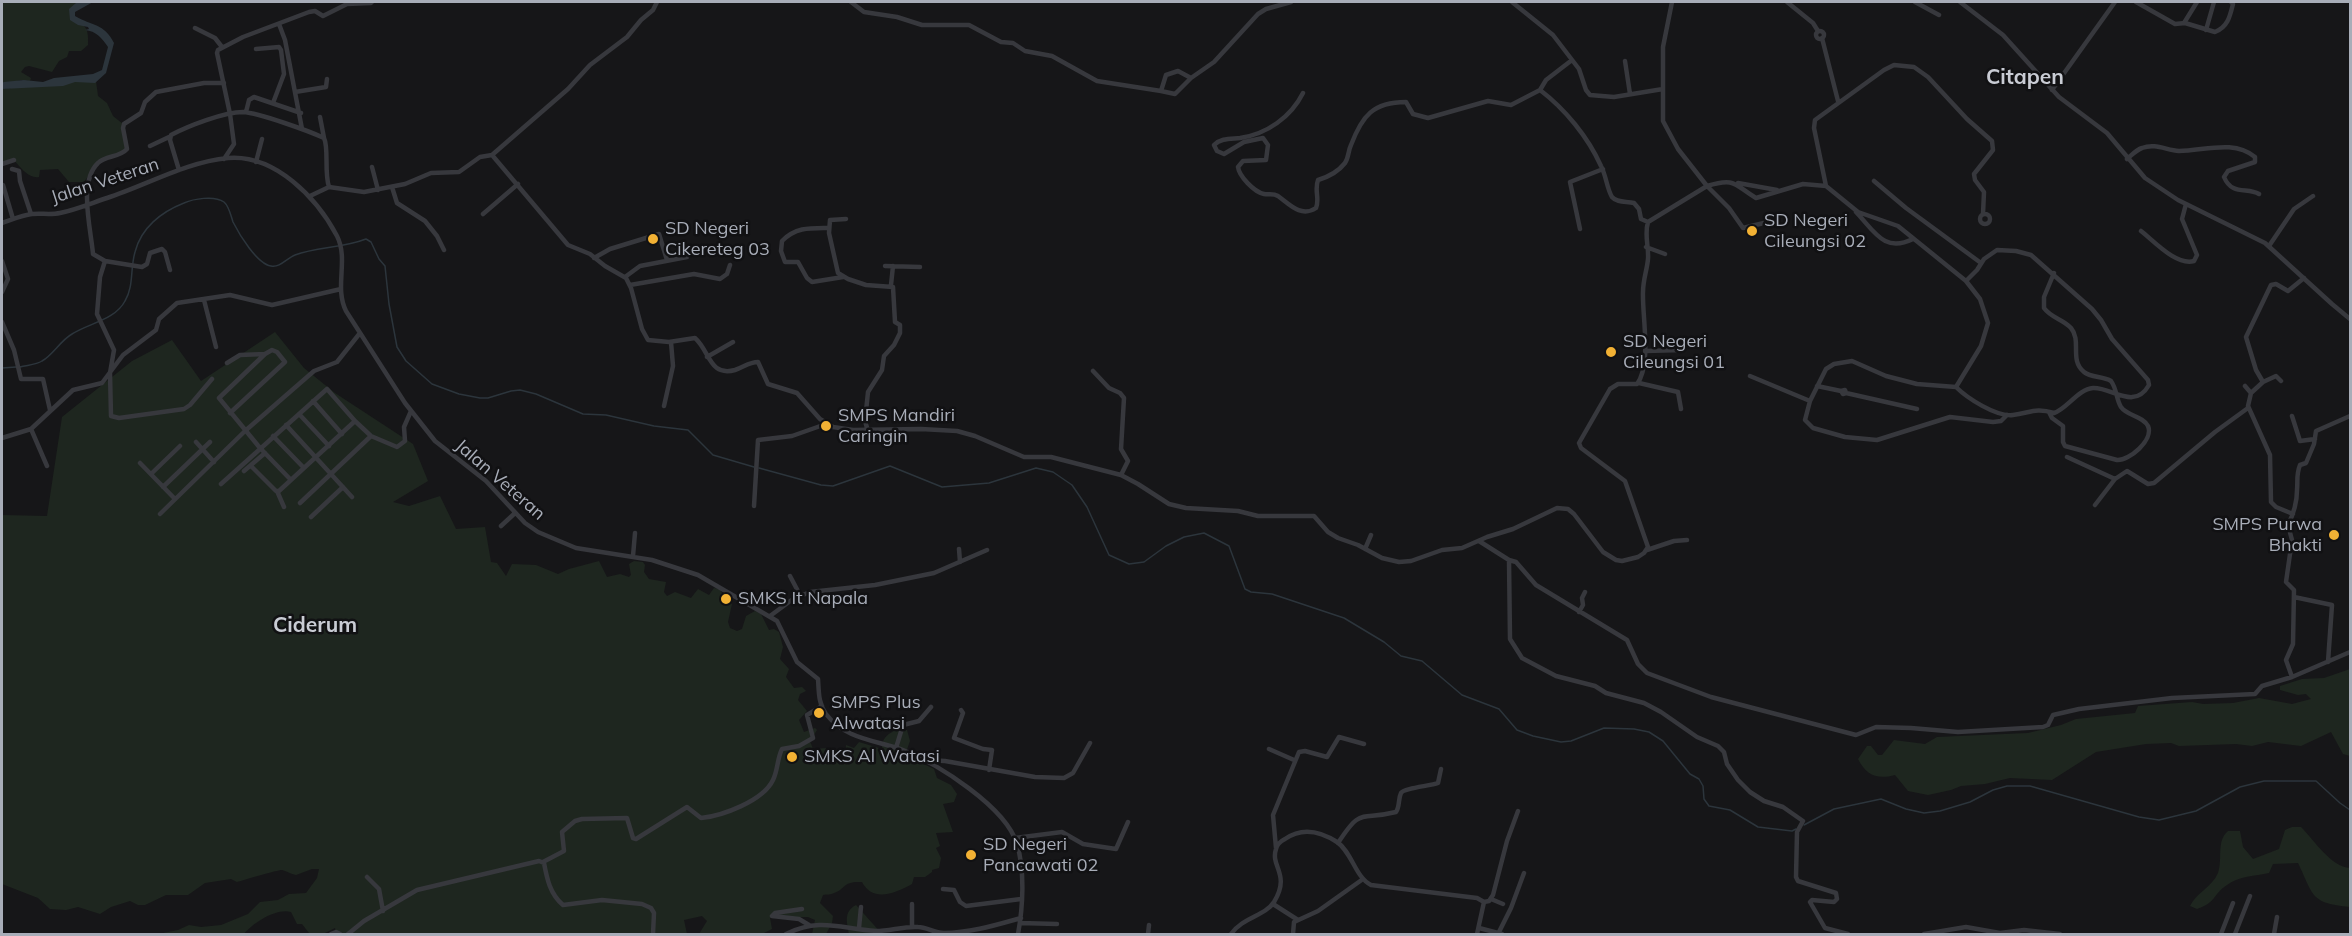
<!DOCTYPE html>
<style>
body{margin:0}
#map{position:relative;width:2352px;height:936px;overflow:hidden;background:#161618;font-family:Mulish,sans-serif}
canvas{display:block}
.frame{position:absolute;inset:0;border:3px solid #a8adb8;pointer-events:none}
</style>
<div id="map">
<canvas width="2352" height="936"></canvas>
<div class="frame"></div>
</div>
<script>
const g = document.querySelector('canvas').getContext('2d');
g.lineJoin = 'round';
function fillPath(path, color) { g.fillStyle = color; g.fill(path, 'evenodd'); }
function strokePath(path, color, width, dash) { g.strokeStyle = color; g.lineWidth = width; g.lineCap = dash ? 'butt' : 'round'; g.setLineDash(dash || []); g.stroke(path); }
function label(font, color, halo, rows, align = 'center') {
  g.font = font + ' Mulish,sans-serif'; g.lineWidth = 5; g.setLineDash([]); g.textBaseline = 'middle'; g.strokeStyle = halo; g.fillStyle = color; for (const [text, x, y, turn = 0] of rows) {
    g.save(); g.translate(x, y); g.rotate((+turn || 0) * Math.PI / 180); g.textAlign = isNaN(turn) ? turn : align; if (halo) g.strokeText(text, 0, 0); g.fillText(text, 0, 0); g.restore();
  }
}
const green = new Path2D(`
 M2,2H76L70,15C85,26 89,26 88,45L81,51H69L67,57L59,61L52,72L29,66L25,67L21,72L31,78L30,81L22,80L2,84Z
 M75,81H96L98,96L107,103L113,116L123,124L128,143L124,151L101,159L84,182H69L58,169L40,170L39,177C29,179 20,167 13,159L2,163V89Z
 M275,332L304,368L335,393L413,444L428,481L393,502L409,506L440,496L456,529L485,527L491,562L497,563L506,576L512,564L536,565L558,574L569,569L599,561L607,577L620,574L629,577L631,575L629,564L634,561L643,562L645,565L644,572L649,579L666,582L664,592L667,596L675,592L691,598L698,589L709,595L714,588L720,589L725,600L732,604L728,622L730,628L737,631L742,629L746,616L755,611L761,614L769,630L774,629L779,632L783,647L780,659L789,669L786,677L794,688L802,687L806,691L800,694L798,700L807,711L799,720L804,732L815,728L817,730L810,741L813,749L827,748L843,759L845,758L846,745L854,748L859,742L882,749C882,736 889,734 899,728L907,730L910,741L905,755L934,769L937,778L951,785L957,794L954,802L943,804L953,832L936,833L940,846L936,848L941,858L939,868L932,870V872L925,877H914L912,884C896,893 873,903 862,882C842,881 846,889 834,893C831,895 827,894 823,895L820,903L833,916L832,923L826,934H812L815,920L808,917L770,918L772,929L762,934H699L707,921L702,916L684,920L687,934H336L335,928L325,933H309L302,924H297L291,912C276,908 253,923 244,934H158L178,930L189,925L201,927L221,925L248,914L260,902L278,900L289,894L306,893L317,878L319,869H312L296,875C291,874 286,871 282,870C277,870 244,880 237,882L231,879L205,883L188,895H166L145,905H138L130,901L111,907L100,914L78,907L66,910L50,909L38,898L2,884V515L47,516L62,417L132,361L172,340L201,381Z
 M2350,669V756L2343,754L2331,732L2301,746L2268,742L2252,746L2236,744L2179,746L2171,743L2146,744L2096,752L2052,780L2010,778L1985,784L1961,786L1951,790L1928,795L1908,791L1895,775C1877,780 1866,775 1858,759L1867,746H1871L1878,755H1882L1894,740L1925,744L1937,737L2028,733L2061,725L2076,719L2135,713L2138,706L2192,702L2203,704L2233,703L2259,698L2292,704L2311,699L2306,694L2298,695L2280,690V686L2302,679L2324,678Z
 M2292,827H2301C2314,840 2331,867 2350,868V907C2310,903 2314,896 2298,863L2273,864L2269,873C2255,876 2239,876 2227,885C2213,894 2216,903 2197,909L2190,906C2196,893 2212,887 2218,873C2223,859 2216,841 2228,831H2240L2243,847L2253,859L2279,849L2285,830Z
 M856,905L882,934H849C847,923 843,912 856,905Z`);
const water = new Path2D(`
 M77,2H93L75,12V16C92,26 104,23 114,43L106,73L95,83L75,82L63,86L2,89V83L4,82L24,80L43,82L54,78L93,74L102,70L108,47C102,38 96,31 85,30L89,29L88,27L78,25L70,20L69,9Z`);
const stream = new Path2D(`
 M20,367C27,365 36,365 42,361C53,355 60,341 72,334C89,323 115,320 125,301C134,286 130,269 135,252C141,228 161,212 184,203C193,199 214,195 224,202C229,206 231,216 233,222C239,234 257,264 271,266C280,268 287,258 295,255C317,247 343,248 366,239L371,242L379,259L385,266L389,304L397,347L406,361L432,384L459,394L480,398H488L511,391L520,390L536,394L583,414L606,415L654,426L688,430L713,455L754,467
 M2,368L16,367
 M759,468L821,485L833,486L890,466L942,487L989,483L1036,468L1053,472L1072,485L1087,507L1109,555L1129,564L1144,562L1166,546L1184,537L1204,533L1229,546L1245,589L1251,592L1272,594L1344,618L1384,642L1401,656L1422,661L1462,695L1499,709L1517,730L1533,736L1561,742L1571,741L1604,728L1634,729L1649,732L1663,741L1690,774L1699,779L1703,786L1704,799L1709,806L1730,810L1758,827L1792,831L1796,829
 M1804,825L1834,809L1881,799L1906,809L1924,813L1940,811L1970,802L1993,790L2007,786H2030L2139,817L2159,820L2196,811L2240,787L2264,781H2316L2340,803L2350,810`);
const street = new Path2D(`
 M851,2L864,12L897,17L922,25H969L1001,42L1013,43L1025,51L1052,56L1097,81L1161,91L1166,75L1178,71L1191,78L1214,62L1258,14L1266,9L1291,2
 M1512,2L1553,35L1579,69L1586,90L1590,95L1614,97L1663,89
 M1787,2L1813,23L1818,31
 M1915,2L1939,15
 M1960,2L2003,35L2059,97L2107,133L2145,178L2178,200L2265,243L2332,304L2350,319
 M2136,2L2175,24L2185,23L2215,32C2228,27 2230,16 2233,4L2231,2
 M2184,23L2197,2
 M279,24L285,40L302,129
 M195,28L215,38L222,47
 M2206,30L2214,2
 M1816 35a4 4 0 1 1 8 0a4 4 0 1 1-8 0Z
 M1822,38L1838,101
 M256,49L279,47L281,50L284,74L273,103
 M1625,61L1630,94
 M1540,90L1546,80L1572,60
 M2052,90L2115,2
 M1161,91L1175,94L1191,78
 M295,92L326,87L327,79
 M1303,93C1291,117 1267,134 1240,138C1230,139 1221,138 1214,145L1217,151L1224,154L1244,142L1263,138L1268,145L1266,160L1243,161L1238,167C1239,176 1254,192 1264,194C1269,195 1273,193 1278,196C1289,204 1301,218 1316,208C1320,199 1314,190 1318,180C1328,177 1338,172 1345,163C1349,157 1348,151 1351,145C1362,116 1373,102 1406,102L1413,114L1428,118L1488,101L1511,105L1540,90C1565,109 1588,137 1601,166C1606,175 1607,189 1612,197C1617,203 1627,201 1634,203L1639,209L1641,219L1648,222
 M246,112L249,100L254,97L301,113
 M320,117L324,138
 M150,146L169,137
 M492,155L568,89L590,65L627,37L641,20L653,10L657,2
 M224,159L234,144L230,114L217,53L218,50L243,37L309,12L315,11L323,16L347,4L371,3L372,2
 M2127,159C2132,155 2136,150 2142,148C2155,143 2166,150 2179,151C2204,151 2233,139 2255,157V162L2228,171L2224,177C2232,196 2247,187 2259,194
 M256,162L262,139
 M2,164L14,160
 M372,167L378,190
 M12,169L19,171L20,181L31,214
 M179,170L170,140L171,135C188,126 224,112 243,112C259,113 309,131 324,138C329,148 324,172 329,187
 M1874,181L1906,208L1981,263
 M1738,183L1777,190
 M3,185L13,219
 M1826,186L1858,212L1898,226L1966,281L1980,299L1988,323L1981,346L1956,387C1967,398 1996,417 2013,415C2030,413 2035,407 2054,413C2067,409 2078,389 2093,388C2112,387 2134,411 2149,385L2148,380L2112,339L2101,320L2092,309L2031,255L2016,251L1997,250L1984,259L1977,270L1966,281
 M392,187L397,203L425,221L437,236L444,250
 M310,196L329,187L364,192L405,184L431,173L459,172L480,157L492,155L568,245L590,254L605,266L626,278L631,288L642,329L648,340L669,342L695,338C710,351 709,377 735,370C744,367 749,362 758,362L768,384L797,393L820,419L833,427L853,430L921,429L957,431L975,436L1024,457H1051L1121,475L1138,484L1169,504L1186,508L1238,511L1258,516H1314L1328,532L1338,538L1358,545L1382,558L1399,562L1411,561L1442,550L1462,548L1487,537L1513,529L1557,508L1568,509L1574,514L1603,552L1616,560L1622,561L1638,557L1644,553L1648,547L1625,481L1581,448L1579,443L1610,389L1618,384H1637C1652,364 1642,316 1643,292C1643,280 1647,270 1648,259C1649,246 1644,235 1648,222L1707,186L1678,149L1663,121V47L1672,2
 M1856,212C1875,232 1884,253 1913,239
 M1980 219a5 5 0 1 1 10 0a5 5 0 1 1-10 0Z
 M483,214L518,184
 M846,219L830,220L829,233L838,273L848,279L866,285L893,287L895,322L900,325V333L894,345L884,356L882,370L868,392L865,421L868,431
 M1772,221L1743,228L1729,208L1707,186C1736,177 1734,185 1756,198L1803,184L1826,186L1814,128L1815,120L1884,70L1894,65L1914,67L1928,77L1967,119L1992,141L1993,150L1974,174L1975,180L1984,192L1983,214
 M2,223C11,220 22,215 32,214C41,213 51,215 60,213C75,210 92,203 107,198C147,185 186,162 228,158C275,154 317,198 337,236C349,260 334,287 346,311L405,403L435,441L486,481L525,523L538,532L576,548L652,560L698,575L777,621L797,662L818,679C819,691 818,703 826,714C846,740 876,740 903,750C938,764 1006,807 1017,844C1025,871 1023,907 1018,934
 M828,228C810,228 796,227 782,241L781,251L785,262H798L807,278L812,282L843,277
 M1580,229L1570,182L1603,169
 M2141,231C2154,241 2176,266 2194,261L2197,255L2182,219L2186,204
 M2269,246L2294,209L2313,196
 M1646,247L1665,254
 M594,258L610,249L659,234L667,260
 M2,261L8,279L2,292
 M105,261L142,267L147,264L150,253L162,249L165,252L170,270
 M885,266L920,267
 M625,277L640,266L687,257
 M630,285L694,274L720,279L727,274L730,265
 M891,285L893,266
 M204,300L216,347
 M2,322L14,350L21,379H43L50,410
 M1645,351L1683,350
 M265,354L219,398L260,448L291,480
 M707,357L733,342
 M227,363L240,355L265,354L272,350L277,352L285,362L230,413
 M1093,371L1109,388L1120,393L1124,398L1121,449L1128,461L1121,475
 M1750,376L1810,401
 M212,379L190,405L184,409L119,418L111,416L110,373L114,350L97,314L100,277L105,261L93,254C91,229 78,182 98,163C106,155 119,158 127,149L123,128L124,124L141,113L145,102L156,92L204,83H224
 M2263,382L2276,376L2281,381
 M1639,383L1678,392L1681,409
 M1817,386L1841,391L1843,394L1846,393L1845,390L1841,391
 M2245,386L2251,393
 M1956,387L1917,384L1886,376L1852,361L1834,364L1826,369L1810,401L1805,420L1813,428L1845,437L1877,440L1950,417L1993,422L2001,421L2007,415
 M1846,393L1917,409
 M313,401L342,434
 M664,406L673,366L671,342
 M2049,412L2052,418L2063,426V442L2065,446L2117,460C2129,461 2154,440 2148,426C2143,416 2127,416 2121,407C2116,399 2117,389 2111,381C2103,376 2091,378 2084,372C2069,360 2082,341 2071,328C2063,319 2051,318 2044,308V297L2054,273
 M299,414L329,446
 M2292,416L2300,441L2315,439
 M355,421L371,436L397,447L405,441L404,427L411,411
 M286,425L352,497
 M31,429L47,466
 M273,436L304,468
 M2,438L31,429L73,390L102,383L123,355L156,330L159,319L177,303L230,295L272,305L341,289
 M196,442L214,462
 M2067,457L2115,479L2095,505
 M140,463L175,499
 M244,471L265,453
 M151,474L180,446
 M2115,479L2127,471L2148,484L2154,483L2215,432L2248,408
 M221,484L327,389L355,421L279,491H276L251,466
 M163,487L210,442
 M277,491L284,507
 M300,503L371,436
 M754,506L758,440L792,436L826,424
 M160,514L245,431L314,371L337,362L360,333
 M2293,514L2276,507L2271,502L2270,455L2248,406L2251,393L2263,382L2256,370L2246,337L2271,285L2276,284L2288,291L2304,278
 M311,517L343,487
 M501,526L514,514
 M1479,541L1509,560L1516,562L1536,585L1627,640L1638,664L1647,673L1711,697L1856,735L1876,727L1911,728L1958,732L2043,727L2048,725L2053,715L2079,709L2172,698L2255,694L2262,686L2292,677L2350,652
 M959,549L960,562
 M1365,549L1371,535
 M1647,550L1674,541L1687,540
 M633,556L635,533
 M1509,560L1510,639L1522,658L1556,676L1595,686L1606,693L1644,703L1661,712L1697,737L1718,746L1724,752L1727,764L1738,780L1750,792L1764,801L1783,807L1803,821L1797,832L1796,877L1798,881L1836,893L1837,899L1834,902L1812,900L1810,902L1825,928L1848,934
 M790,576L800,595
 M2294,597L2332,605L2328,662
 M1579,612L1583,605L1582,598L1585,592
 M770,616L793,599L810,592L875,585L934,573L987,550
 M2292,677L2286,660L2293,644L2294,590L2286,582L2292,540L2288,525C2293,515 2297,503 2297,490C2298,480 2296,475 2300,465L2306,463L2314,444L2316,431L2350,416
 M961,710L963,713L954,738L983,749L992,750L989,770
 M896,748L903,725L919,721L931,707
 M1269,749L1294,760
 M926,760L945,761L1035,777L1064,778L1073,773L1090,743
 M1015,838L1062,832L1083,844L1116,849L1128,822
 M1338,843C1362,806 1360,821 1396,812C1400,806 1398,799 1401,793C1404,788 1430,786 1438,783L1441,769
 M1276,848L1273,815L1299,752L1305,751L1327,757L1339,737L1364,744
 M543,862L564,851L562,832L575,821L582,819L627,818L633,838L636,839L687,807L701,818C722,816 763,801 773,780C778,770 777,759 782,749L799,746L813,738L807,715L822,706
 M367,877L379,889L383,911
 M943,889L954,890L960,902L966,906L1021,899
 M1491,899L1503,904
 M912,904V927
 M1273,904L1298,920
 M802,909L775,913L772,916L799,919L809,925
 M1020,923L1057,924
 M859,928L861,907
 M1479,928L1502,934
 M331,934L336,932L340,934
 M348,934L364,921L417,890L539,861L544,863C547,879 550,894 563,905L602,900L642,904L651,908L654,913L653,934
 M786,934C821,917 841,929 876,931C890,931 904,926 918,927C927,927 934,933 944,933C970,933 996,925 1021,918
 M1148,934L1149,925
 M1231,934C1243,917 1265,916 1274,902C1291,874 1270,867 1276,849C1277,844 1281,841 1285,839C1302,827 1320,831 1337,842C1352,852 1355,877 1371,885L1477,898L1484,902
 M1293,934L1294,922L1318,911L1363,879
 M1477,934L1484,902L1489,901L1493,895L1507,841L1518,811
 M1498,934L1511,908L1524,873
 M1924,934L1966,927L2000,933L2024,930L2060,934
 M2221,934L2233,903
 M2235,934L2250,896
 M2274,934L2277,917`);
const markers = [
 [1752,231,6,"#f2b134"],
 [653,239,6,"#f2b134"],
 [1611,352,6,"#f2b134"],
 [826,426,6,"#f2b134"],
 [2334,535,6,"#f2b134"],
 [726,599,6,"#f2b134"],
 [819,713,6,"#f2b134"],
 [792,757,6,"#f2b134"],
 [971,855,6,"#f2b134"]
];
const streetNames = [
 ["Jalan Veteran",105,181,-18],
 ["Jalan Veteran",500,480,41]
];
const poiNames = [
 ["SD Negeri",1764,221],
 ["Cileungsi 02",1764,242],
 ["SD Negeri",665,229],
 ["Cikereteg 03",665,250],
 ["SD Negeri",1623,342],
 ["Cileungsi 01",1623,363],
 ["SMPS Mandiri",838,416],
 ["Caringin",838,437],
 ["SMPS Purwa",2322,525,"right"],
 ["Bhakti",2322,546,"right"],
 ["SMKS It Napala",738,599],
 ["SMPS Plus",831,703],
 ["Alwatasi",831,724],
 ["SMKS Al Watasi",804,757],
 ["SD Negeri",983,845],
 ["Pancawati 02",983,866]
];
const quarterNames = [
 ["Citapen",2025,78],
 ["Ciderum",315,626]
];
fillPath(green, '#1e261f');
fillPath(water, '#2c353c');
strokePath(stream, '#2c353c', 1.5);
strokePath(street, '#37383d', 4.5);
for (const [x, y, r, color] of markers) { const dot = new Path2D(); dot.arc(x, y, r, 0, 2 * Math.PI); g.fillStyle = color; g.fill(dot); strokePath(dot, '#111113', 2); }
label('18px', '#a8adb8', '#111113', streetNames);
label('18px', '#a8adb8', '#111113', poiNames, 'left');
label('bold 21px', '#c9ccd4', '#111113', quarterNames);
</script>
